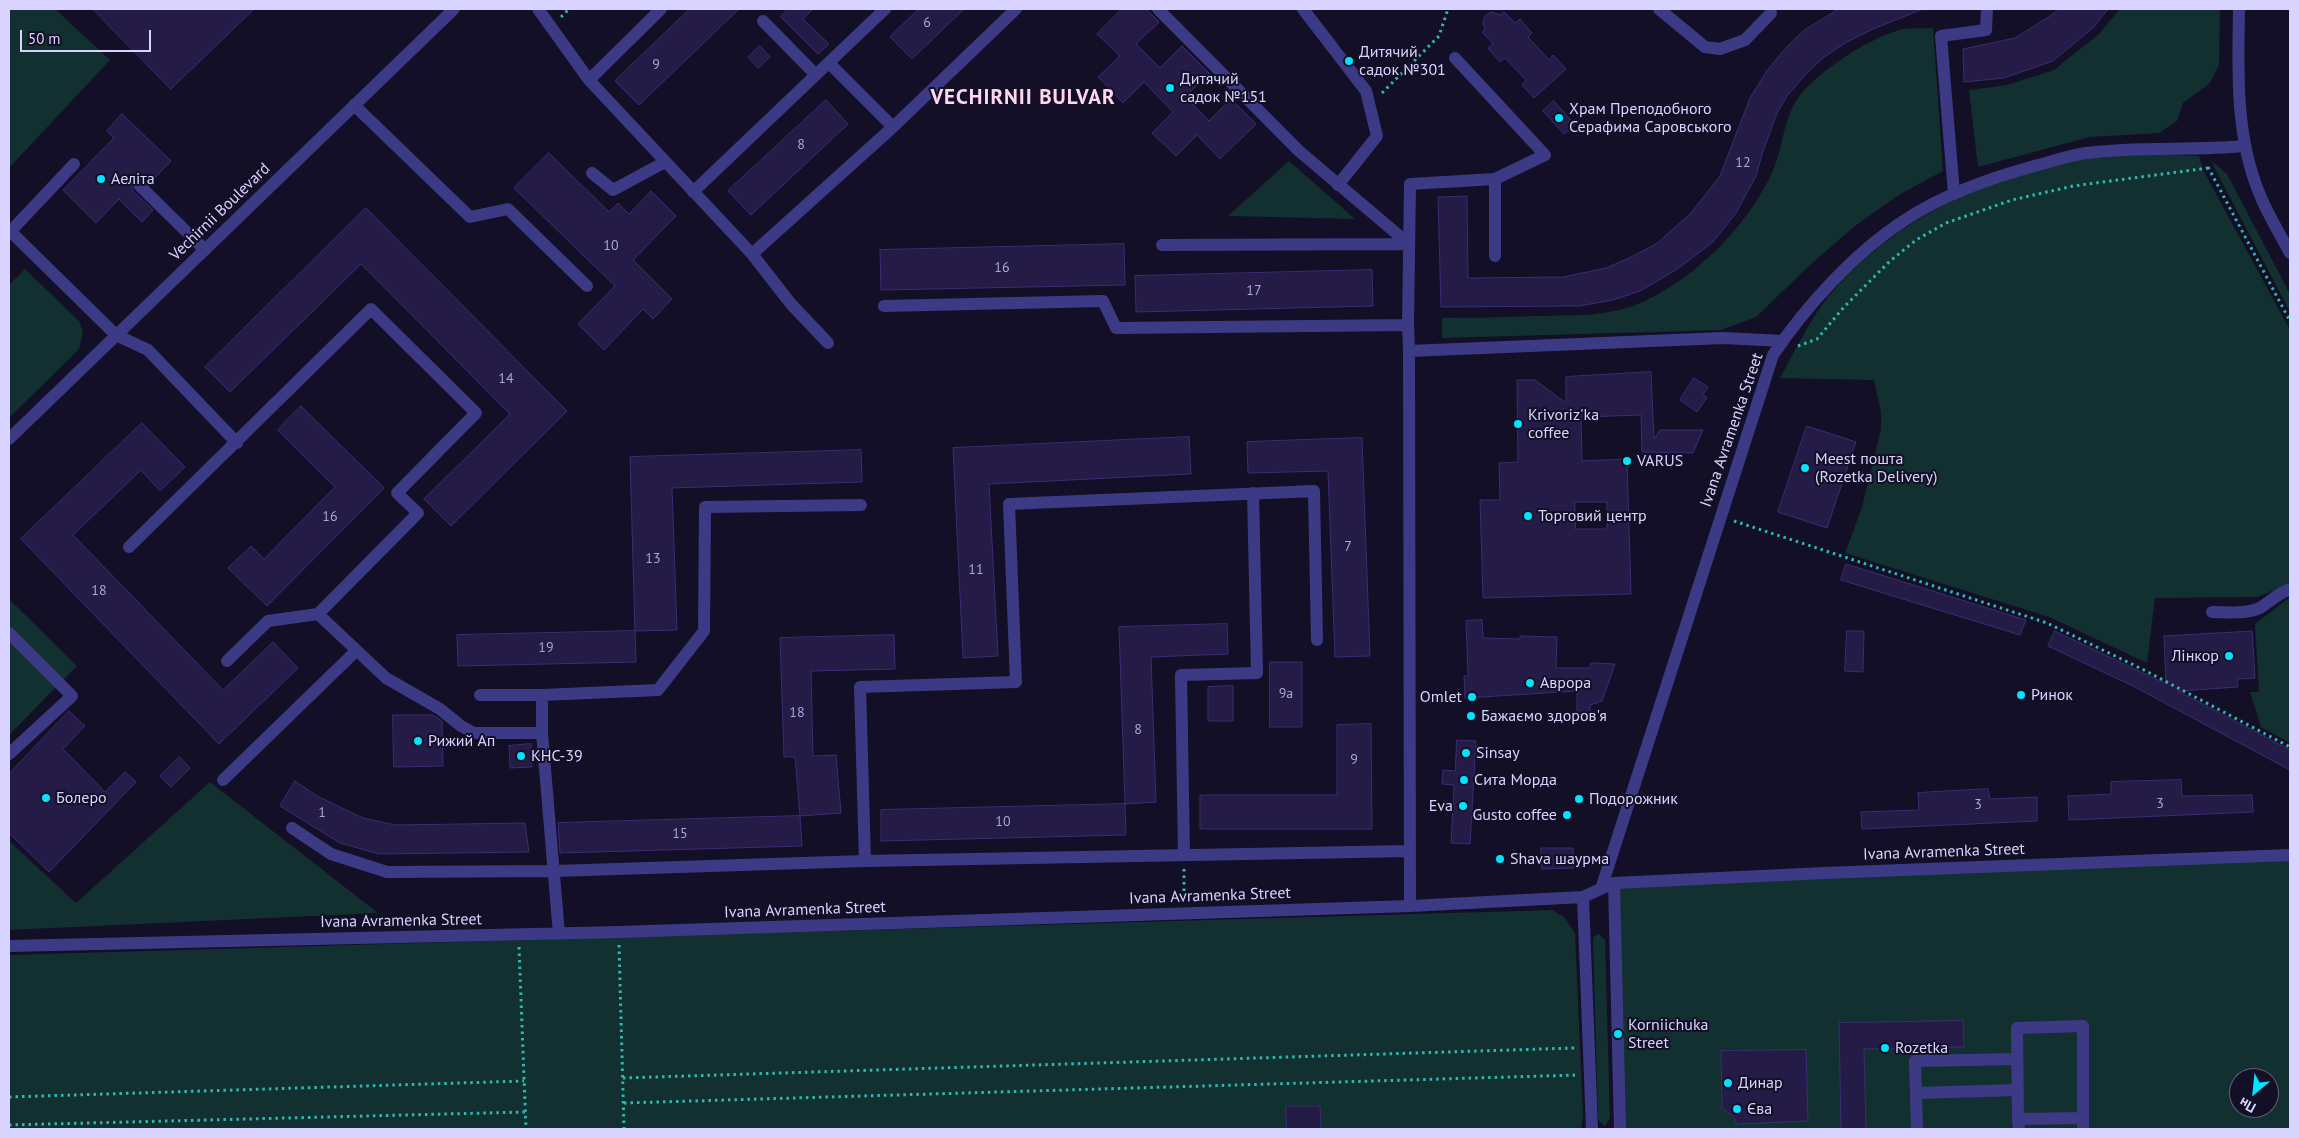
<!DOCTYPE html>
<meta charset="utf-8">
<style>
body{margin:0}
#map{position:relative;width:2299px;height:1138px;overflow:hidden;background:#130f26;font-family:"PT Sans",sans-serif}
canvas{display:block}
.frame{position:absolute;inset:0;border:10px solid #d9d4ff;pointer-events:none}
.north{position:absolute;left:2229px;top:1068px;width:50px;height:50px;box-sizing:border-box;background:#130f26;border:1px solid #625e7d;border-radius:50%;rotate:208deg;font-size:14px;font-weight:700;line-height:20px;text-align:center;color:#d9d4ff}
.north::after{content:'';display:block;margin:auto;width:18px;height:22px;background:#00e5ff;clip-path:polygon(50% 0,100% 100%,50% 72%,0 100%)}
.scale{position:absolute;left:20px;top:30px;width:131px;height:22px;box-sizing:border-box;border:2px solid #d9d4ff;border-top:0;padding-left:6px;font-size:15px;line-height:18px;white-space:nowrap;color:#d9d4ff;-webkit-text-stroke:4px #130f26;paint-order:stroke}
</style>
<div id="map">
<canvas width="2299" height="1138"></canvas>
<div class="frame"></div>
<div class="north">Пн</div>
<div class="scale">50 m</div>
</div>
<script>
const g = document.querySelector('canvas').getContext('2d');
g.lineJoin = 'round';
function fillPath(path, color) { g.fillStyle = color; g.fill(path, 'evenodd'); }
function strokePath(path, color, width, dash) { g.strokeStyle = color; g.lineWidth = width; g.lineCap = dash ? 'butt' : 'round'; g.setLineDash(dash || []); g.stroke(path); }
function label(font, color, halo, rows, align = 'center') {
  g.font = font + ' "PT Sans",sans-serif'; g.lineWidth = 4; g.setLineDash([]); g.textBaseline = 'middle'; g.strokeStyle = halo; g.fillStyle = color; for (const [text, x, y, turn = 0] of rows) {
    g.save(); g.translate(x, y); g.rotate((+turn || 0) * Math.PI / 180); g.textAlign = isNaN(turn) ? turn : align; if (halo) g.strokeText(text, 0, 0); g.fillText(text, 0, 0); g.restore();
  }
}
const green = new Path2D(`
 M9,9H55L110,60L9,168Z
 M2120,9H2220L2219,65L2210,83L2183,103L2177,121L2159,133L2090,137L1978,167L1969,90L2007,85L2054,70L2099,34Z
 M1933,28L1943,171L1897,196L1855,226L1810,265L1756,317L1721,330L1442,338V318C1474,318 1505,317 1537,316C1573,315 1612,317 1645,301C1697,276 1746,227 1771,175C1782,153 1782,128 1793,106C1810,75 1866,40 1899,30C1909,27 1923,29 1933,28Z
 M2154,154L2199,156L2203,170L2290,330V583L2258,597L2155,598L2147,663L2049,617L1845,553L1862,507L1881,429V412L1874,380L1780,378C1795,351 1809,321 1828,297C1885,229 1957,191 2042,169C2056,166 2071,160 2086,158C2108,155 2131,155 2154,154Z
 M1289,161L1355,219L1228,216Z
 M2212,161L2227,174L2290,294V312L2214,167Z
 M25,269L79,321L83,332L79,349L9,418V285Z
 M2290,597V743L2261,727L2250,692H2259L2255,624Z
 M9,599L77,666L9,735Z
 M210,782L378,913L9,930V841L76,903Z
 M2290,855V1129H1620L1614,884ZM2239,1078H2269V1108H2239Z
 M1552,910L1564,917L1575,933L1583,1115L1581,1129H9V955Z
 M1599,934L1605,940L1610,1118L1605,1126L1598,1120L1593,940L1594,936Z`);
const building = new Path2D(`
 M93,9H254L171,89Z
 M690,9H739L639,105L615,81Z
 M788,9H813L803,19L829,44L818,54L781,17Z
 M919,9H964L912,59L890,37Z
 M1122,9H1146L1159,22L1136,44L1160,68L1182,46L1209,73L1185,97L1209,121L1231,99L1256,124L1220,159L1197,135L1176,156L1152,133L1173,112L1144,82L1123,103L1098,77L1120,56L1097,34Z
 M1839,9H1923L1873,29L1847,42L1824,57L1807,73L1787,96L1777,113L1763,151L1756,176L1736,213L1713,242L1676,270L1640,291L1613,300L1579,306L1441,307L1438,197L1467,196L1468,278L1563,277L1606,268L1629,258L1656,244L1690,214L1720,176L1750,98L1766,72L1783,51L1803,31Z
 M2061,9H2108L2094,27L2053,61L2004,78L1964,82L1963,49L2015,38Z
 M1504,12L1515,23L1520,19L1532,33L1528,37L1549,60L1553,55L1566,69L1534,98L1522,85L1526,80L1505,58L1500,62L1488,48L1493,44L1482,32L1485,30L1483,22L1485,16L1491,12L1501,15Z
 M760,46L770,57L758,68L748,57Z
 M826,100L848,124L751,215L728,191Z
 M1554,101L1575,125L1564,134L1543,111Z
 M122,114L171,161L149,184L141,177H136L131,182L133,191L153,210L142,222L119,199L96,223L63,190L114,138L107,131Z
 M549,153L609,212L618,203L629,214L651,191L676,216L633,260L672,299L653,319L643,309L604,350L578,324L615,286L514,188Z
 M366,208L567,411L451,526L424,499L510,414L361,264L230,392L205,367Z
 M1124,244L1125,285L881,290L880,250Z
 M1372,270L1373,306L1136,312L1135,276Z
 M1651,372L1654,439L1660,430H1703L1693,453L1642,452L1641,415L1581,417L1582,461L1627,459L1631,594L1483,598L1480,500H1500L1499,463L1518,462L1517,380H1535L1566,403V377ZM1575,502H1607V529H1576Z
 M1694,378L1708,387L1703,395L1707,397L1697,412L1680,400Z
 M301,406L384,488L267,606L228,568L251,546L264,559L335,487L278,430Z
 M142,423L185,467L160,491L141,470L73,535L223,690L273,642L298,668L219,744L21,539Z
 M1807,426L1856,442L1827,528L1778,512Z
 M1189,437L1191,474L989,484L998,656L963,658L953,448Z
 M1362,438L1370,656L1335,657L1328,471L1248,473L1247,442Z
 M861,450L862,482L672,488L677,630L635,631L630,457Z
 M1846,564L2026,620L2020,635L1841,580Z
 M1482,620L1483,638L1520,639V636L1557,637L1556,668H1590L1591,663L1615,664L1602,701L1590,705V718H1577V691L1465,698L1464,676H1468L1466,621Z
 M1227,624L1228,654L1151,657L1156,802L1125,804L1119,627Z
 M635,631L636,662L458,666L457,635Z
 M1847,631H1864L1863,672L1845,671Z
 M2055,631L2166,684L2164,636L2252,631L2255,678L2237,679L2238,687L2178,691L2290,750V770L2135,687L2048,646Z
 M894,635L895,669L811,671L813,756L836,755L841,813L800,816L795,757H784L780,638Z
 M1270,662H1302V727H1270Z
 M1233,686V721H1208V687Z
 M69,711L85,726L63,749L105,792L125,772L136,782L49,872L9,833V774Z
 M393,715H433L442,721L443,766L394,767Z
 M1371,724L1372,829H1200V795H1337V725Z
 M1457,740L1476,741L1470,844L1451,843L1454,785L1442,784L1443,770L1455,771Z
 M531,744L532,767L510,768L509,746Z
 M180,757L190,768L171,787L160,776Z
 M2181,780L2182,796L2252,795L2253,812L2069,820L2068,796L2111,794V782Z
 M295,781L317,796L363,818L395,825L525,823L529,852L379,854L340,843L280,806Z
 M1988,789L1990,799L2037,797V821L1862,829L1861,812L1919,810L1918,793Z
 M1125,804L1126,835L881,841V810Z
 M800,816L802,846L560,853L558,823Z
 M1541,848H1573L1574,868L1542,869Z
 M1963,1021L1964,1047L1864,1049L1866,1129H1841L1839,1023Z
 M1806,1050L1808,1121L1737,1124L1734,1117L1722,1108L1721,1051Z
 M1286,1106H1320L1321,1129H1287Z`);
const path = new Path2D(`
 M561,17L569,9
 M1382,93L1439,36L1448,9
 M2208,167L2290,321
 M1798,346L1817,339L1844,307L1890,261L1916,240L1946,223L2012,200L2073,186L2208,168
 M1734,521L2047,623L2144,670L2290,747
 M1184,869V901
 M619,945L624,1129
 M519,947L526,1129
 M623,1078L1574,1048
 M9,1097L524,1081
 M624,1103L1577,1075
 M9,1125L525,1112`);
const minor = new Path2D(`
 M538,9L589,80L752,254L893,127
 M1158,9L1299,151L1409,244L1162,245
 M1303,9L1366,91L1377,136L1338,185
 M1659,9L1705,47L1720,49L1745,40L1771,13
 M2239,9C2238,71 2235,136 2260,195C2268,215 2280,234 2290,253
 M763,21L816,75
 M1455,58L1545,155L1495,179
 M829,63L893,127L1016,9
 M589,80L661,9
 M354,105L470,217L508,209L587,286
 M592,173L613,190L665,162
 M139,185L205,250
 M693,192L885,9
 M1954,194L1941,36L1986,30L1987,9
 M9,230L116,335L148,350L237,443
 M9,233L74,164
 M752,254L791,304L828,343
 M884,306L1103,301L1116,328L1408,325L1409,351L1723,338L1783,341
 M1408,325L1410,184L1495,179V256
 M1409,351L1410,906
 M9,439L454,9
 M129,547L371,309L476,413L397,493L418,513L318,614L268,621L227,661
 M2212,612C2227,612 2250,615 2263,606C2273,599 2279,593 2290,589
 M318,614L386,678L440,709L461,726L474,733H542
 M9,633L72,696L9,754
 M480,695H542L658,690L704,631L705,507L861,505
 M542,695V733L559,934
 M223,780L356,651
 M292,828L331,854L387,872L555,871L865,861L1409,851
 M1184,855L1181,675L1257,673L1253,493
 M865,861L860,687L1016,682L1009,504L1314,491L1317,640
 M1614,883L1620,1129
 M1601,889L1773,355C1806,306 1855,252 1905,220C1944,194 1993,177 2038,165C2054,161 2070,155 2086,153C2139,146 2192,151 2245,146
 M1583,897L1592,1129
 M9,946L619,932L1410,906L1583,897L1614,883L1824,873L2290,855
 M1916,1093L2018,1090
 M2018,1119L2017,1028L2083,1026V1118
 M1917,1129L1915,1061L2017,1059
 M2019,1129L2018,1119L2083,1118V1129`);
const markers = [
 [1349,61,5,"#00e5ff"],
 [1170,88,5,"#00e5ff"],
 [1559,118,5,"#00e5ff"],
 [101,179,5,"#00e5ff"],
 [1518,424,5,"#00e5ff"],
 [1627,461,5,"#00e5ff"],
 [1805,468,5,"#00e5ff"],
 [1528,516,5,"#00e5ff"],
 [2229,656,5,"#00e5ff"],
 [1530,683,5,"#00e5ff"],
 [2021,695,5,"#00e5ff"],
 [1472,697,5,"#00e5ff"],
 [1471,716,5,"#00e5ff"],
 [418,741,5,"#00e5ff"],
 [1466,753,5,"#00e5ff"],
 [521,756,5,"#00e5ff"],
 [1464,780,5,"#00e5ff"],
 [46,798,5,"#00e5ff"],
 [1579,799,5,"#00e5ff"],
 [1463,806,5,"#00e5ff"],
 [1567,815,5,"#00e5ff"],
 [1500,859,5,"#00e5ff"],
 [1618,1034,5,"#00e5ff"],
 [1885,1048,5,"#00e5ff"],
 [1728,1083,5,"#00e5ff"],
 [1737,1109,5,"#00e5ff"]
];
const numberNames = [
 ["6",927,23],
 ["9",656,65],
 ["8",801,145],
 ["12",1743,163],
 ["10",611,246],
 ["16",1002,268],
 ["17",1254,291],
 ["14",506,379],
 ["16",330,517],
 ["7",1348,547],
 ["13",653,559],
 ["11",976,570],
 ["18",99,591],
 ["19",546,648],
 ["9а",1286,694],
 ["18",797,713],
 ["8",1138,730],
 ["9",1354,760],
 ["3",2160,804],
 ["3",1978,805],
 ["1",322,813],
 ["10",1003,822],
 ["15",680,834]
];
const poiNames = [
 ["Дитячий",1359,52],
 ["садок №301",1359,70],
 ["Дитячий",1180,79],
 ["садок №151",1180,97],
 ["Храм Преподобного",1569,109],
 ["Серафима Саровського",1569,127],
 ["Аеліта",111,179],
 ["Krivoriz'ka",1528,415],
 ["coffee",1528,433],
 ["Meest пошта",1815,459],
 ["(Rozetka Delivery)",1815,477],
 ["VARUS",1637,461],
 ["Торговий центр",1538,516],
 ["Лінкор",2219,656,"right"],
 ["Аврора",1540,683],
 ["Ринок",2031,695],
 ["Omlet",1462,697,"right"],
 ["Бажаємо здоров'я",1481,716],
 ["Рижий Ап",428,741],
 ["Sinsay",1476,753],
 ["КНС-39",531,756],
 ["Сита Морда",1474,780],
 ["Болеро",56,798],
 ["Подорожник",1589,799],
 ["Eva",1453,806,"right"],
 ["Gusto coffee",1557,815,"right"],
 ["Shava шаурма",1510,859],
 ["Korniichuka",1628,1025],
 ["Street",1628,1043],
 ["Rozetka",1895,1048],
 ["Динар",1738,1083],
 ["Єва",1747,1109]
];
const streetNames = [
 ["Vechirnii Boulevard",220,212,-44],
 ["Ivana Avramenka Street",1732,430,-71],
 ["Ivana Avramenka Street",1944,852,-2],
 ["Ivana Avramenka Street",1210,896,-2],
 ["Ivana Avramenka Street",805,910,-2],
 ["Ivana Avramenka Street",401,921,-1]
];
const districtNames = [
 ["VECHIRNII BULVAR",1023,98]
];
fillPath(green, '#12302f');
fillPath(building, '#241b47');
strokePath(building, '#3b2d73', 1);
strokePath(path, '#2fb8b0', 3, [2.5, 4]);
strokePath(minor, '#3d3a85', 12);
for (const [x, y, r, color] of markers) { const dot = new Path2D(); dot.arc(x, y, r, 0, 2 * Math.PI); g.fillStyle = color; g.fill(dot); strokePath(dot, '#130f26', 2); }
label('14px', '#aca6d1', null, numberNames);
label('16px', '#d9d4ff', '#130f26', poiNames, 'left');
label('16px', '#d9d4ff', '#130f26', streetNames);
g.letterSpacing = '1px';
label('bold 21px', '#ffd6f0', '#130f26', districtNames);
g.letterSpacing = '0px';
</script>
